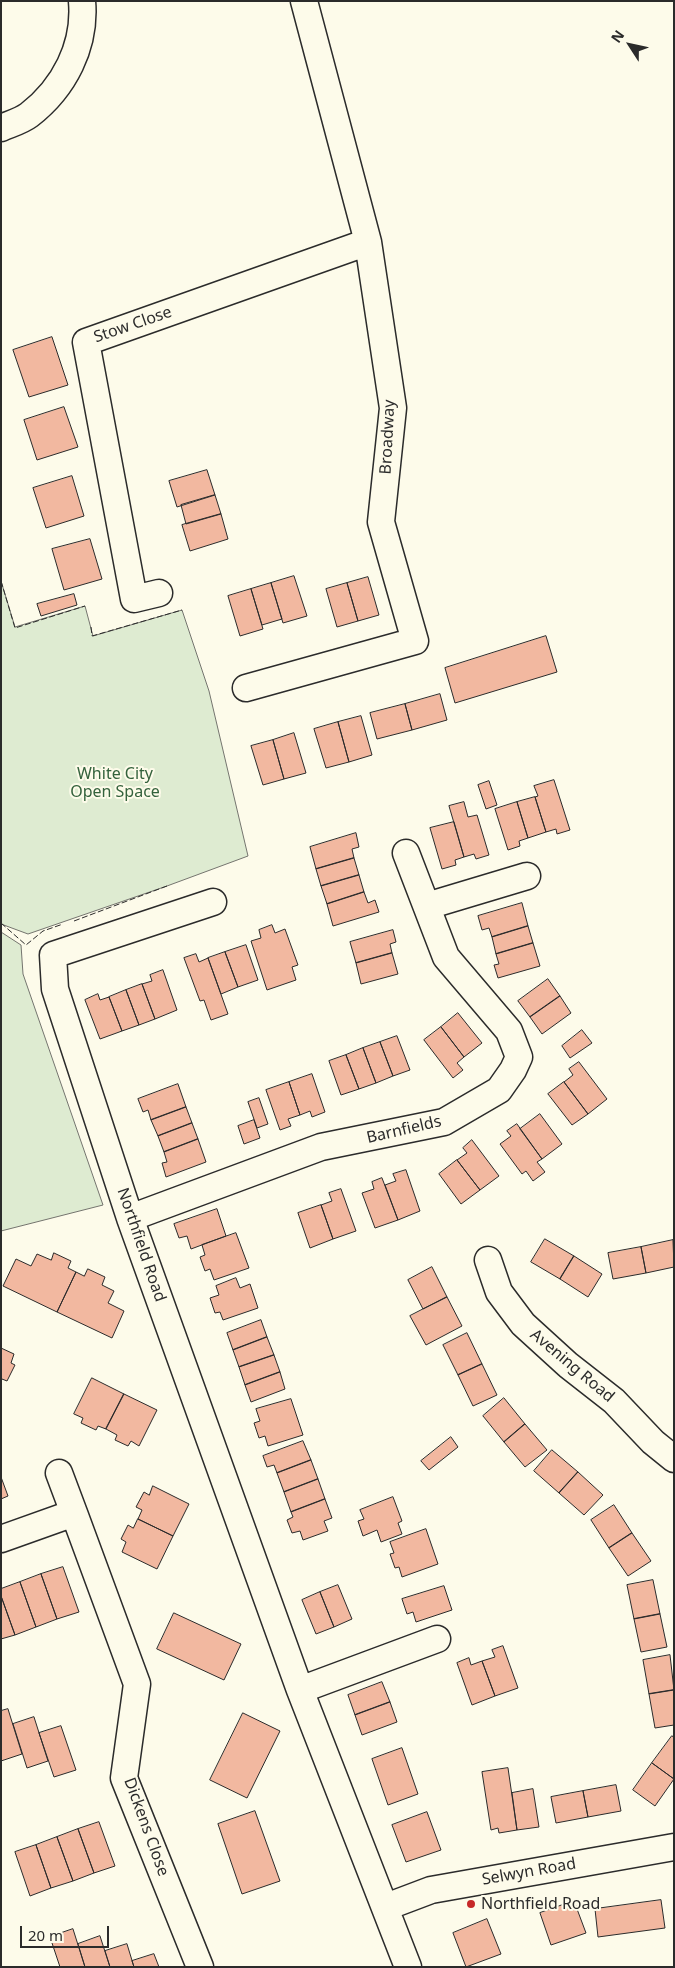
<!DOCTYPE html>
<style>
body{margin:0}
#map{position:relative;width:675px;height:1968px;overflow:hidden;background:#fdfbea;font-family:"Noto Sans",sans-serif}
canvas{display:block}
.frame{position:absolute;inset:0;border:2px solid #2b2b2b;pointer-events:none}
.north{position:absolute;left:605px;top:20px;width:50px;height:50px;-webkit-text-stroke:4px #fdfbea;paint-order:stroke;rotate:305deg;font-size:14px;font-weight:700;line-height:20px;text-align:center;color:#2b2b2b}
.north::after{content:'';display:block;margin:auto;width:18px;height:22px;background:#2b2b2b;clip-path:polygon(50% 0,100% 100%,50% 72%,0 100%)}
.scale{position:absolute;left:20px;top:1926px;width:89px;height:22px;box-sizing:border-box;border:2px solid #2b2b2b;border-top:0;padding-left:6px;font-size:15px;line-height:18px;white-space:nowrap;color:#2b2b2b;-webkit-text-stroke:4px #fdfbea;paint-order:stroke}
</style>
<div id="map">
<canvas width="675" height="1968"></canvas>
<div class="frame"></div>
<div class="north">N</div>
<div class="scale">20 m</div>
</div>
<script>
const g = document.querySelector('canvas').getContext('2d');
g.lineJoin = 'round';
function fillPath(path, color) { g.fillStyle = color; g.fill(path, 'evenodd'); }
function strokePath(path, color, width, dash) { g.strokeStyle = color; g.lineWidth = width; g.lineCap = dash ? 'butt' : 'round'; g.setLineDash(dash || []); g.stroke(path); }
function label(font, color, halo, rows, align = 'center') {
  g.font = font + ' "Noto Sans",sans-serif'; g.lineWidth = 4; g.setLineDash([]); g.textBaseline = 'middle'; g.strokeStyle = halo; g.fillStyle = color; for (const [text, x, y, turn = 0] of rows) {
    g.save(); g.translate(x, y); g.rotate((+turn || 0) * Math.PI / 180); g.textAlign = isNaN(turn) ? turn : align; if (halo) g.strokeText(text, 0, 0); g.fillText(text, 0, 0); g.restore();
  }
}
const green = new Path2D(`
 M1,581L15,627L85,606L93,636L182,610L209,691L248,856L167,886L28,934L1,924Z
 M1,932L21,945L23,974L103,1205L1,1231Z`);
const building = new Path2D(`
 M52,337L68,385L29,397L13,350Z
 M64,407L78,447L37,460L24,420Z
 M207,470L215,495L177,507L169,481Z
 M72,476L84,516L46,528L33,488Z
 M215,495L221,514L186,524L181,505Z
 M221,514L228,539L190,551L182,525Z
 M90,539L102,579L64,590L52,549Z
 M294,576L307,616L283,623L271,583Z
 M368,577L379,615L358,621L347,583Z
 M271,583L282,619L262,625L251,589Z
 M347,583L358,621L337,627L326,589Z
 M251,589L263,629L240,636L228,596Z
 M74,594L77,605L41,616L37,604Z
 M546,636L557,672L455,703L445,668Z
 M440,694L447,720L412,730L405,704Z
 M405,704L412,730L377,739L370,713Z
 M361,716L372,755L349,762L338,722Z
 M338,722L349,762L326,768L314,729Z
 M294,733L306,773L284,779L273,740Z
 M273,740L284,779L263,785L251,746Z
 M554,780L570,830L557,834L556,829L546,832L535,797L538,796L534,786Z
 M489,781L497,805L486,809L478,785Z
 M535,797L546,832L528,838L517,802Z
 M464,802L468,817L477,815L489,855L476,859L474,854L464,857L449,806Z
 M517,802L528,838L519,841L520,846L508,850L495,809Z
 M454,822L464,857L455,860L456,865L442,869L430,828Z
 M356,833L359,847L352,849L354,858L316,869L310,847Z
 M354,858L359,875L321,886L316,869Z
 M359,875L364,892L327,904L321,886Z
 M364,892L368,903L375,900L379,912L333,926L327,904Z
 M522,903L528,926L492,937L489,928L482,930L478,916Z
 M272,925L275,933L285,929L298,965L292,967L296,980L267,990L251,941L261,938L259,930Z
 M528,926L533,943L496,954L492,937Z
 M393,930L396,942L390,944L392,953L356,963L350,942Z
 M533,943L540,966L498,978L494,965L499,964L496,954Z
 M246,945L258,980L238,987L225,952Z
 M225,952L238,987L221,994L208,958Z
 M392,953L398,974L361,984L356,963Z
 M196,954L199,962L208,958L228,1014L211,1020L204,1000L200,1001L184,958Z
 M163,970L177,1010L155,1019L142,984L152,981L150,975Z
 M548,979L560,996L530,1017L518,1001Z
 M142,984L155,1019L139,1025L126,990Z
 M126,990L139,1025L122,1031L109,997Z
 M98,994L100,1000L109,997L122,1031L100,1039L85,1000Z
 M560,996L571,1013L542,1034L530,1017Z
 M458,1013L482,1043L464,1057L441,1027Z
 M441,1027L464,1057L457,1063L463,1070L453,1078L424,1040Z
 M582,1030L592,1043L570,1058L562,1046Z
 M397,1036L410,1070L393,1076L380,1042Z
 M380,1042L393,1076L376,1083L363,1048Z
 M363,1048L376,1083L359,1089L346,1055Z
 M346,1055L359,1089L341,1095L329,1061Z
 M579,1062L607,1099L588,1114L564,1082L573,1075L569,1069Z
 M312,1074L325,1112L312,1117L310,1111L300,1115L289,1082Z
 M289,1082L300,1115L288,1119L291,1126L280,1130L266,1090Z
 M564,1082L588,1114L572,1125L548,1094Z
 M178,1084L186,1107L151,1120L148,1110L143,1112L138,1099Z
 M259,1098L268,1124L257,1128L248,1102Z
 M186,1107L192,1123L158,1136L151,1120Z
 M540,1114L562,1144L542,1159L520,1129Z
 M254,1120L260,1138L244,1144L238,1126Z
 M192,1123L198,1139L164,1152L158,1136Z
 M517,1124L542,1159L537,1162L545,1172L533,1181L526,1171L522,1174L500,1144L511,1136L507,1131Z
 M198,1139L206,1162L166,1177L162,1163L167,1162L164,1152Z
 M472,1140L499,1176L480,1190L457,1160L467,1153L463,1148Z
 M457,1160L480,1190L461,1204L439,1174Z
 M406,1170L420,1211L398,1220L385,1185L396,1181L393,1174Z
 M382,1178L398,1220L375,1228L362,1193L374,1189L372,1182Z
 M341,1189L356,1231L333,1239L321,1205L332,1201L329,1193Z
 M321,1205L333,1239L310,1248L298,1213Z
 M217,1209L226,1236L191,1249L187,1236L179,1238L174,1224Z
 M236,1233L249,1268L214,1280L210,1269L205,1271L200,1257L205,1255L202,1245Z
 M545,1239L574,1256L560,1279L531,1262Z
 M673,1240L674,1267L646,1273L641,1247Z
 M641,1247L646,1273L613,1279L608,1253Z
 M54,1253L71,1261L68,1268L76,1272L57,1312L3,1286L16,1259L31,1266L37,1254L51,1260Z
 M574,1256L602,1274L588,1297L560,1279Z
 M432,1267L447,1297L423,1309L408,1280Z
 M88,1269L105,1277L102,1285L114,1291L108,1303L124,1311L112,1338L57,1312L76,1272L84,1276Z
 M236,1278L240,1288L250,1284L258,1308L223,1320L220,1312L215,1313L210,1298L219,1295L216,1286Z
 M447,1297L462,1326L426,1345L410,1316Z
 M261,1320L267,1337L233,1350L227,1333Z
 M467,1333L482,1364L458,1375L443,1345Z
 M267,1337L274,1355L239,1367L233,1350Z
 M1,1348L14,1354L11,1363L15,1365L7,1381L2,1379L1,1381Z
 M274,1355L280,1372L245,1385L239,1367Z
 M482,1364L497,1395L473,1406L458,1375Z
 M280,1372L285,1389L251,1402L245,1385Z
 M92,1378L124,1394L106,1429L98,1426L96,1430L81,1423L83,1418L74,1414Z
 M124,1394L157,1410L139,1446L131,1441L128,1446L115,1440L117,1435L106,1429Z
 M504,1398L525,1424L504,1442L483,1416Z
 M291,1399L303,1435L268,1446L265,1436L259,1438L254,1423L260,1421L256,1409Z
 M525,1424L547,1450L525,1467L504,1442Z
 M451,1437L458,1447L429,1470L421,1461Z
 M303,1441L311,1460L277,1473L274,1465L267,1467L263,1456Z
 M552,1450L578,1472L559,1493L534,1471Z
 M311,1460L318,1479L284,1492L277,1473Z
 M578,1472L603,1495L584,1515L559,1493Z
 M1,1477L8,1496L1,1499Z
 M318,1479L325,1499L291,1512L284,1492Z
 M153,1486L189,1504L173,1536L138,1519L142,1510L136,1507L144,1492L149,1495Z
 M393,1497L402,1521L398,1523L402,1534L381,1542L377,1530L363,1536L358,1521L364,1519L360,1510Z
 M325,1499L332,1518L324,1521L328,1531L303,1540L300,1531L292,1533L287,1520L293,1517L291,1512Z
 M614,1505L632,1533L609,1548L591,1520Z
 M138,1519L173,1536L157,1569L122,1552L126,1542L121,1539L128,1525L133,1528Z
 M426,1529L438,1564L402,1577L399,1567L395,1568L390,1554L394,1553L390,1542Z
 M632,1533L651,1561L628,1576L609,1548Z
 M63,1567L79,1612L57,1619L41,1574Z
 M41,1574L57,1619L36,1627L20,1582Z
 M653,1580L660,1614L634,1619L627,1585Z
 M20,1582L36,1627L15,1635L1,1596V1589Z
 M338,1585L352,1619L334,1627L320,1592Z
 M444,1586L452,1610L416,1622L413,1612L407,1614L402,1599Z
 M320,1592L334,1627L316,1634L302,1600Z
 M1,1596L15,1635L1,1639Z
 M174,1613L241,1644L224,1680L157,1649Z
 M660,1614L667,1647L641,1652L634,1619Z
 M503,1646L518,1688L495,1696L482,1661L495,1657L492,1650Z
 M670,1655L674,1690L649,1694L643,1660Z
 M469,1658L471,1665L482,1661L495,1696L472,1705L457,1663Z
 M382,1682L390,1702L355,1715L348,1695Z
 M674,1690V1725L655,1728L649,1694Z
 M390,1702L397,1722L362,1735L355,1715Z
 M8,1709L22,1754L1,1761V1711Z
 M243,1713L280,1731L247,1798L210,1780Z
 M34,1717L48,1761L27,1768L13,1724Z
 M61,1726L76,1770L54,1777L39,1733Z
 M672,1736L674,1737V1779L652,1763Z
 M402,1748L418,1794L388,1805L372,1759Z
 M652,1763L674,1779L655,1806L633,1790Z
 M508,1768L517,1830L499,1833L498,1828L491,1830L482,1772Z
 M616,1785L621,1811L588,1817L583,1791Z
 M533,1789L539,1827L517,1830L512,1793Z
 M583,1791L588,1817L556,1823L551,1797Z
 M255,1811L280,1881L242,1894L218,1824Z
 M427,1812L441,1850L406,1862L392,1825Z
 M99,1822L115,1866L94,1873L78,1829Z
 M78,1829L94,1873L73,1881L57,1837Z
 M57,1837L73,1881L51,1888L36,1845Z
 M36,1845L51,1888L30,1896L15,1852Z
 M661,1900L665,1928L598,1937L595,1909Z
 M574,1901L586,1933L551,1945L540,1913Z
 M487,1919L501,1954L466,1967L453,1933Z
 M73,1929L85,1967H60L50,1937Z
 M100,1936L110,1967H85L78,1944Z
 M127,1944L134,1967H110L105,1951Z
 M154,1954L159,1967H134L132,1961Z`);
const street = new Path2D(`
 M1,128C10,124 21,121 29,115C64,88 86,46 82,1
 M159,593L134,599L86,342L368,242
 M246,688L415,641L381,522L393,408L368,242L304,1
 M213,902L53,955L55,989L130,1218L300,1690L408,1967
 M427,906L527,876
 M130,1218L321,1147L444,1122L499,1090L513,1070L519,1057L509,1031L446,957L406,853
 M488,1260L499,1292L523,1324L568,1365L614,1401L653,1442L674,1459
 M59,1473L74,1513
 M1,1539L74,1513L137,1684L124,1778L200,1967
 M300,1690L437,1639
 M386,1907L431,1890L674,1847`);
const fence = new Path2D(`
 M1,581L15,628L85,606
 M91,627L92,636L182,610
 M74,921L167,886
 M1,923L26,945L43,931L63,924`);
const markers = [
 [471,1904,5,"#c62828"]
];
const streetNames = [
 ["Stow Close",133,325,-19],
 ["Broadway",388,437,-87],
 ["Barnfields",404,1130,-13],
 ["Northfield Road",141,1245,71],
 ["Avening Road",572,1366,40],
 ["Dickens Close",146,1827,70],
 ["Selwyn Road",529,1872,-10]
];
const parkNames = [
 ["White City",115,774],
 ["Open Space",115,792]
];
const poiNames = [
 ["Northfield Road",481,1904]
];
fillPath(green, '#deebd1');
strokePath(green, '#74746e', 1);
fillPath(building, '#f2b8a0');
strokePath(building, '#2b2b2b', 1);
strokePath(street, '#2b2b2b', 29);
strokePath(street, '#fdfbea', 26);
strokePath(fence, '#2b2b2b', 1, [6, 2.5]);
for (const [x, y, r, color] of markers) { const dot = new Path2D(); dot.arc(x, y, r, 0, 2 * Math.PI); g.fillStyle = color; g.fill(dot); strokePath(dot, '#fdfbea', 2); }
label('16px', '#2b2b2b', '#fdfbea', streetNames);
label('16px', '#34623c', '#fdfbea', parkNames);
label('16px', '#2b2b2b', '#fdfbea', poiNames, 'left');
</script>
